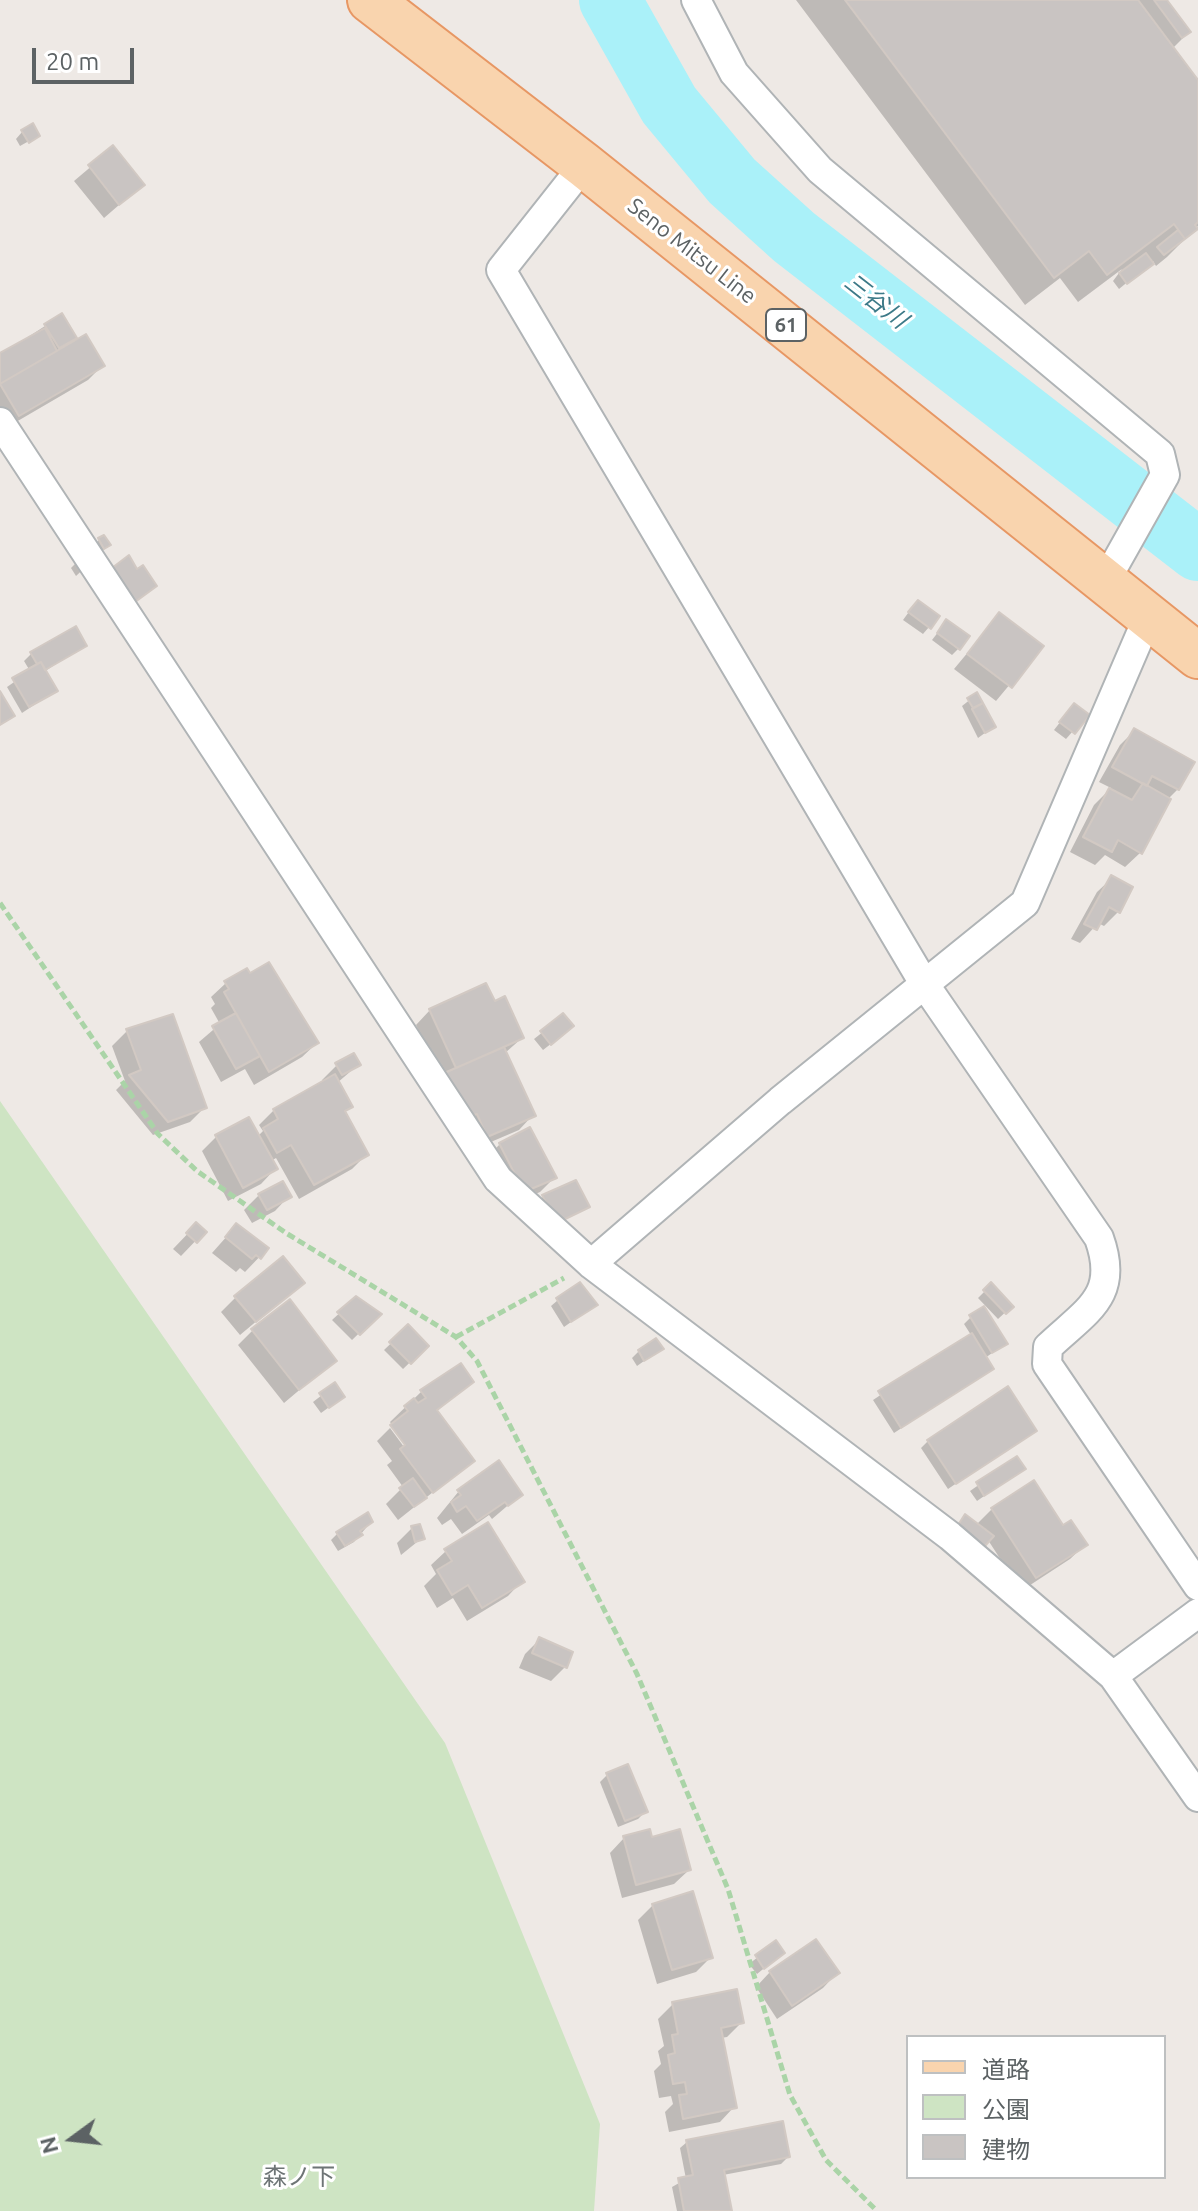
<!DOCTYPE html>
<meta charset="utf-8">
<style>
body{margin:0}
#map{position:relative;width:1198px;height:2211px;overflow:hidden;background:#eee9e5;font-family:Ubuntu,"Noto Sans JP",sans-serif}
canvas{display:block}
.legend{position:absolute;left:906px;top:2035px;width:260px;height:144px;box-sizing:border-box;background:#fff;border:2px solid #bec0c1;margin:0;padding:10px 14px;list-style:none;font-size:24px;color:#5c6264}
.legend li{display:flex;align-items:center;gap:16px;height:40px}
.legend b{width:40px;border:2px solid #bec0c1}
.north{position:absolute;left:32px;top:2099px;width:80px;height:80px;-webkit-text-stroke:6px #fff;paint-order:stroke;rotate:255deg;font-size:22px;font-weight:700;line-height:32px;text-align:center;color:#5c6264}
.north::after{content:'';display:block;margin:auto;width:28px;height:36px;background:#5c6264;clip-path:polygon(50% 0,100% 100%,50% 72%,0 100%)}
.scale{position:absolute;left:32px;top:48px;width:102px;height:36px;box-sizing:border-box;border:4px solid #5c6264;border-top:0;padding-left:10px;font-size:24px;line-height:28px;white-space:nowrap;color:#5c6264;-webkit-text-stroke:6px #fff;paint-order:stroke}
</style>
<div id="map">
<canvas width="1198" height="2211"></canvas>
<ul class="legend">
<li><b style="height:10px;background:#f9d4ae"></b>道路</li>
<li><b style="height:22px;background:#cee4c3"></b>公園</li>
<li><b style="height:22px;background:#c9c4c2"></b>建物</li>
</ul>
<div class="north">N</div>
<div class="scale">20 m</div>
</div>
<script>
const g = document.querySelector('canvas').getContext('2d');
g.lineJoin = 'round';
function fillPath(path, color) { g.fillStyle = color; g.fill(path, 'evenodd'); }
function strokePath(path, color, width, dash) { g.strokeStyle = color; g.lineWidth = width; g.lineCap = dash ? 'butt' : 'round'; g.setLineDash(dash || []); g.stroke(path); }
function label(font, color, halo, rows, align = 'center') {
  g.font = font + ' Ubuntu,"Noto Sans JP",sans-serif'; g.lineWidth = 6; g.setLineDash([]); g.textBaseline = 'middle'; g.strokeStyle = halo; g.fillStyle = color; for (const [text, x, y, turn = 0] of rows) {
    g.save(); g.translate(x, y); g.rotate((+turn || 0) * Math.PI / 180); g.textAlign = isNaN(turn) ? turn : align; if (halo) g.strokeText(text, 0, 0); g.fillText(text, 0, 0); g.restore();
  }
}
const green = new Path2D(`
 M0,1101L445,1743L600,2124L594,2211H0Z`);
const shadow = new Path2D(`
 M796,0H1164L1189,32L1172,49L1198,84V226L1167,257L1156,266L1153,261L1119,289L1113,281L1122,269L1078,302L1060,278L1025,305Z
 M22,132L38,136L20,146L16,139Z
 M113,148L142,185L104,218L74,181Z
 M45,326L74,337L64,348L102,366L88,380L4,429L0,422V355Z
 M99,540L109,545L76,576L71,568Z
 M911,609L929,627L923,634L903,620Z
 M999,615L1041,647L996,701L954,669Z
 M946,622L959,648L952,655L932,640Z
 M75,629L84,645L44,672L55,691L22,713L7,687L30,671L24,661L31,654Z
 M976,695L993,727L978,738L962,706Z
 M1068,712L1087,715L1066,739L1054,730Z
 M1134,731L1178,789L1168,799L1140,853L1125,867L1105,855L1095,865L1070,852L1094,805L1111,788L1099,782L1120,745Z
 M1112,878L1130,888L1118,912L1104,926L1098,923L1080,943L1071,939L1097,892Z
 M226,983L293,1000L317,1043L302,1057L254,1085L245,1069L221,1082L199,1042L220,1024L211,1008L215,1004L211,997Z
 M494,1003L522,1038L505,1053L533,1115L519,1130L472,1150L416,1025L430,1010Z
 M563,1016L565,1033L543,1050L534,1039Z
 M127,1031L205,1107L190,1122L153,1135L116,1090L125,1081L112,1046Z
 M337,1065H358L337,1083L350,1107L344,1113L367,1154L352,1169L299,1199L276,1158L271,1161L275,1169L261,1184L228,1201L202,1151L216,1137L258,1136L263,1131L259,1125L274,1110L323,1082L322,1080Z
 M500,1144L555,1177L540,1192L509,1206L485,1159Z
 M259,1195L289,1196L275,1211L252,1223L244,1210Z
 M543,1197L587,1207L550,1228L537,1204Z
 M196,1225L204,1232L181,1256L173,1249Z
 M236,1226L267,1249L245,1272L240,1268L236,1272L212,1253Z
 M302,1283L240,1335L221,1312L236,1297Z
 M991,1285L1011,1307L998,1319L978,1298Z
 M356,1298L379,1314L352,1340L332,1320Z
 M558,1300L595,1305L564,1327L551,1306Z
 M971,1317L1005,1344L985,1358L992,1369L894,1433L873,1400L971,1335L964,1324Z
 M408,1327L427,1346L403,1369L384,1350Z
 M253,1330L335,1360L284,1403L238,1345Z
 M661,1349L637,1366L632,1358L639,1351Z
 M460,1366L471,1382L436,1412L472,1461L398,1520L386,1504L403,1487L387,1465L392,1461L377,1441L390,1428L410,1455L413,1452L390,1422L421,1392Z
 M335,1385L343,1397L321,1413L313,1402Z
 M1035,1430L948,1489L921,1448L928,1441Z
 M1016,1459L1023,1469L977,1501L970,1491Z
 M459,1491L520,1495L492,1519L489,1515L462,1534L451,1519L442,1525L437,1518Z
 M992,1509L1063,1527L1085,1545L1070,1559L1021,1591L988,1540L969,1560L951,1531L966,1517L976,1525Z
 M371,1522L354,1542L338,1551L331,1540L338,1533Z
 M412,1528L422,1538L401,1555L397,1543Z
 M446,1551L522,1581L508,1596L467,1621L453,1598L437,1608L424,1586L436,1574L431,1565Z
 M539,1640L565,1667L551,1681L519,1668L525,1654Z
 M607,1775L645,1812L638,1819L618,1827L600,1782Z
 M624,1838L651,1839L689,1870L674,1884L622,1898L610,1853Z
 M653,1905L710,1958L696,1972L657,1984L638,1920Z
 M776,1943L783,1953L757,1974L749,1964Z
 M770,1972L837,1973L823,1988L777,2019L756,1987Z
 M673,2004L742,2022L727,2037L721,2038L734,2107L720,2122L669,2132L665,2112L673,2104L671,2096L659,2098L654,2071L661,2064L658,2051L664,2046L658,2019Z
 M687,2142L788,2157L781,2164L723,2175L730,2211H677L672,2187L686,2179L680,2148Z`);
const river = new Path2D(`
 M610,0L669,105L732,181L794,237L1198,550`);
const building = new Path2D(`
 M845,0H1138L1198,80V222L1195,225L1198,229L1185,239L1174,224L1107,275L1089,251L1054,278Z
 M1154,0H1167L1191,32L1182,38Z
 M33,123L40,136L29,143L21,130Z
 M113,145L145,185L119,205L88,165Z
 M1178,230L1185,239L1164,255L1157,247Z
 M1146,253L1154,264L1127,284L1119,273Z
 M62,313L77,338L59,348L44,324Z
 M45,328L57,351L0,384V353Z
 M86,334L105,366L19,416L0,384Z
 M104,535L111,545L104,549L98,538Z
 M129,555L137,569L143,565L157,586L131,605L108,571Z
 M918,600L940,616L931,629L908,612Z
 M999,612L1044,646L1012,688L967,654Z
 M946,619L970,636L960,650L937,633Z
 M76,626L87,646L45,670L41,662L37,664L30,652Z
 M41,662L58,691L29,707L12,678Z
 M0,691L15,716L0,725Z
 M977,692L983,703L973,708L967,698Z
 M983,703L996,727L985,733L972,709Z
 M1074,703L1090,715L1075,734L1059,722Z
 M1134,728L1195,762L1179,790L1152,776L1147,786L1112,767Z
 M1143,783L1171,799L1142,854L1118,840L1112,852L1083,837L1109,788L1132,800Z
 M1111,875L1133,887L1120,913L1109,907L1097,930L1084,924Z
 M269,962L319,1043L269,1072L224,992L229,989L224,981L247,968L250,973Z
 M486,983L495,1001L505,996L524,1038L456,1068L429,1009Z
 M236,1013L260,1056L236,1069L212,1026Z
 M563,1013L574,1026L551,1045L540,1031Z
 M173,1014L207,1108L168,1122L129,1075L141,1070L126,1029Z
 M504,1047L536,1116L487,1137L477,1114L467,1118L442,1074Z
 M354,1053L361,1065L342,1075L335,1063Z
 M335,1074L353,1107L345,1111L369,1155L314,1185L291,1145L277,1153L263,1128L278,1119L273,1109Z
 M249,1117L278,1169L243,1188L215,1135Z
 M530,1127L557,1178L524,1192L499,1143Z
 M576,1180L590,1207L557,1223L542,1195Z
 M283,1181L292,1197L267,1210L258,1194Z
 M196,1222L207,1232L197,1243L186,1233Z
 M236,1223L269,1248L261,1259L256,1255L252,1259L225,1237Z
 M283,1256L305,1283L256,1322L234,1296Z
 M580,1282L598,1305L571,1322L556,1298Z
 M991,1282L1014,1307L1006,1314L983,1290Z
 M356,1296L382,1314L360,1335L337,1312Z
 M290,1299L337,1361L299,1390L251,1329Z
 M984,1306L1008,1344L992,1353L969,1315Z
 M408,1324L429,1346L411,1364L389,1342Z
 M972,1333L994,1369L901,1428L878,1391Z
 M656,1338L664,1349L644,1361L638,1350Z
 M461,1363L474,1382L437,1410L475,1461L433,1493L400,1449L405,1445L390,1425L408,1411L404,1406L414,1398L418,1403L426,1398L420,1390Z
 M335,1382L345,1397L329,1408L319,1393Z
 M1008,1386L1037,1431L956,1484L927,1440Z
 M1017,1456L1026,1469L984,1496L976,1482Z
 M499,1460L523,1495L508,1506L505,1502L477,1521L466,1506L457,1512L451,1502L461,1495L457,1490Z
 M413,1478L427,1498L414,1507L399,1488Z
 M1034,1480L1063,1525L1071,1520L1088,1545L1036,1578L991,1508Z
 M368,1512L373,1522L360,1531L363,1535L345,1546L336,1532Z
 M965,1514L994,1536L985,1546L958,1525Z
 M488,1522L525,1582L482,1608L468,1585L452,1595L437,1570L452,1561L444,1549Z
 M420,1524L425,1539L415,1542L411,1526Z
 M539,1637L573,1652L567,1668L532,1653Z
 M628,1764L648,1812L625,1821L606,1773Z
 M650,1829L652,1837L680,1829L691,1870L636,1885L623,1836Z
 M693,1891L713,1958L672,1970L652,1904Z
 M816,1939L840,1973L792,2006L769,1971Z
 M776,1940L785,1953L764,1969L755,1955Z
 M737,1989L744,2023L721,2028L737,2108L683,2119L679,2095L687,2094L685,2082L673,2084L668,2055L675,2053L672,2035L678,2034L672,2002Z
 M783,2121L790,2157L724,2170L732,2211H684L678,2178L693,2175L686,2140Z`);
const path = new Path2D(`
 M0,903L158,1134L197,1171L286,1233L456,1337L477,1361L637,1674L728,1889L790,2095L826,2160L877,2211
 M456,1337L564,1278`);
const minor = new Path2D(`
 M696,0L734,73L820,170L1160,454L1165,475L1106,580
 M584,165L501,270L925,985L1099,1238C1120,1296 1087,1310 1048,1347L1047,1364L1198,1586
 M0,422L498,1179L591,1264L950,1536L1113,1676L1198,1797
 M591,1264L780,1101L1025,903L1148,617
 M1113,1676L1198,1613`);
const primary = new Path2D(`
 M370,0L584,165L1198,656`);
const shields = [
 [786,325,40]
];
const shieldNames = [
 ["61",786,325]
];
const streetNames = [
 ["Seno Mitsu Line",692,251,38]
];
const waterNames = [
 ["三谷川",876,301,38]
];
const neighbourhoodNames = [
 ["森ノ下",299,2177]
];
fillPath(green, '#cee4c3');
fillPath(shadow, '#0003');
strokePath(river, '#aaf1f9', 62);
fillPath(building, '#c9c4c2');
strokePath(building, '#d2c9c3', 2);
strokePath(minor, '#b0b4b6', 32);
strokePath(primary, '#e79764', 48);
strokePath(path, '#aad4a7', 5, [8, 4]);
strokePath(minor, '#fff', 28);
strokePath(primary, '#f9d4ae', 44);
for (const [x, y, w] of shields) { const box = new Path2D(); box.roundRect(x - w / 2, y - 16, w, 32, 6); g.fillStyle = '#fff'; g.fill(box); strokePath(box, '#5c6264', 2); }
label('bold 20px', '#5c6264', null, shieldNames);
label('22px', '#5c6264', '#fff', streetNames);
label('italic 24px', '#3c7a88', '#fff', waterNames);
label('24px', '#6e7576', '#fff', neighbourhoodNames);
</script>
